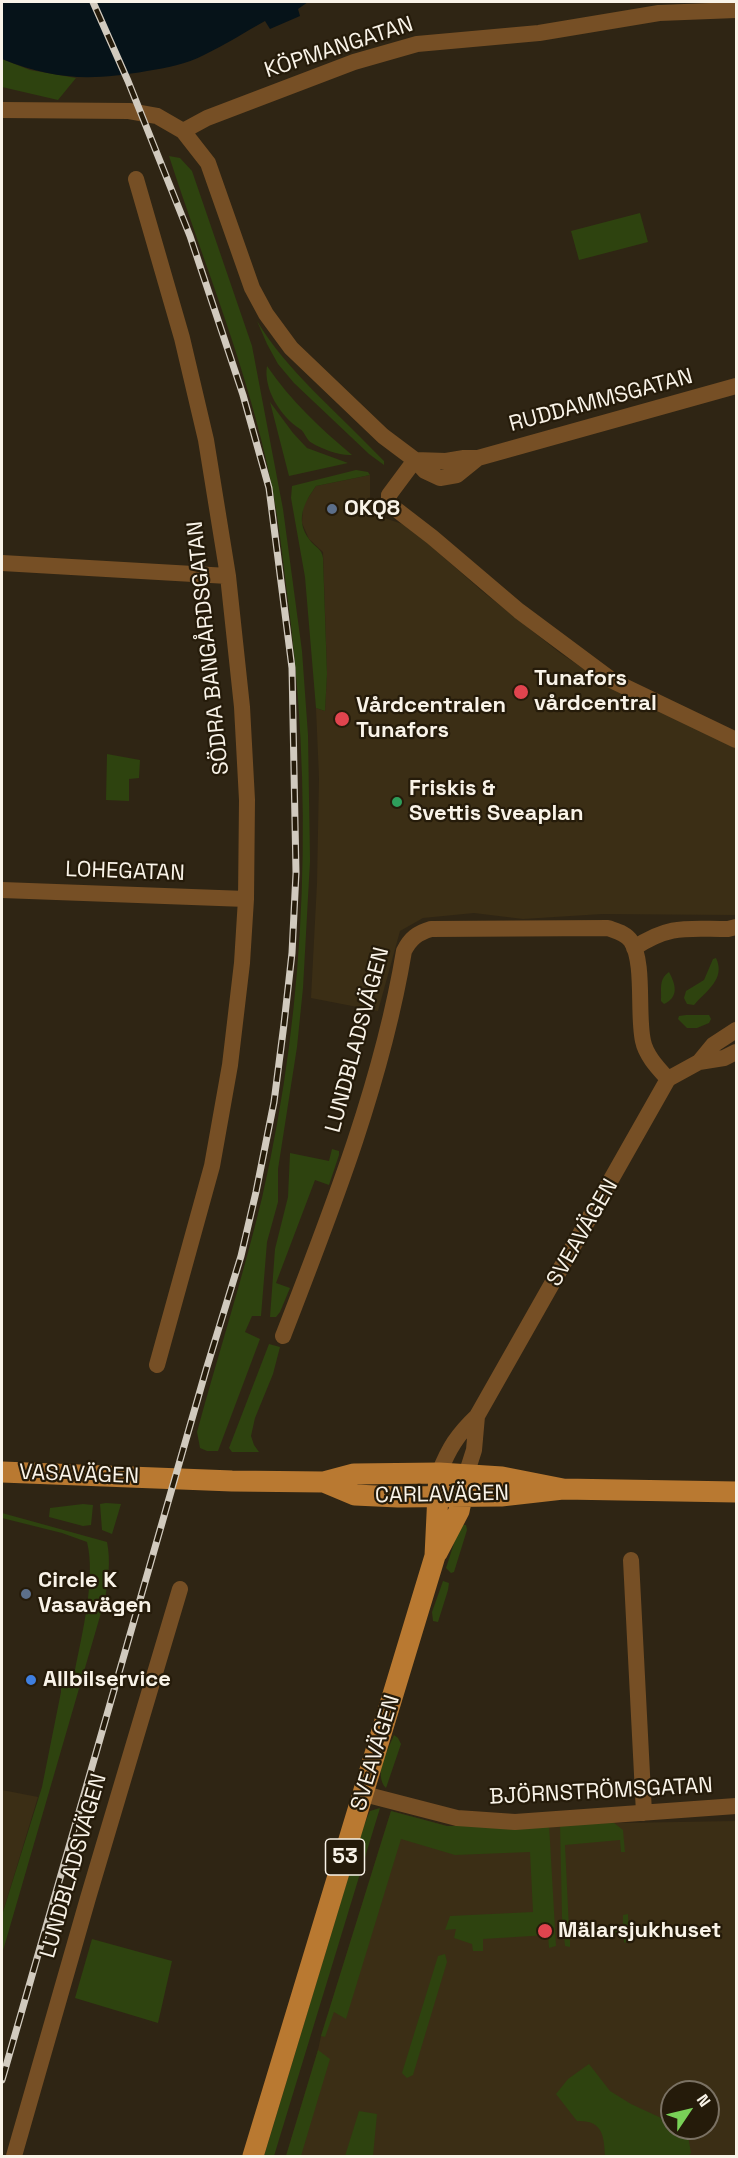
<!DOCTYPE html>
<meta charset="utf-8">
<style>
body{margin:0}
#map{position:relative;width:738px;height:2158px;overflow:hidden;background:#2f2514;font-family:"Space Grotesk",sans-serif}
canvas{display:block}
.frame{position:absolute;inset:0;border:3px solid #f9f3e8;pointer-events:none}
.north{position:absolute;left:660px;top:2080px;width:60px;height:60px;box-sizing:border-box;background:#251b0a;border:2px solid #7a7163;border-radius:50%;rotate:55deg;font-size:16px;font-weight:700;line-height:24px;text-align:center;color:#f9f3e8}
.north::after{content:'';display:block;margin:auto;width:21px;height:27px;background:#79d157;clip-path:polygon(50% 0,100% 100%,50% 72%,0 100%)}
</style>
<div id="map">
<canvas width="738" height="2158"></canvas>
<div class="frame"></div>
<div class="north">N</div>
</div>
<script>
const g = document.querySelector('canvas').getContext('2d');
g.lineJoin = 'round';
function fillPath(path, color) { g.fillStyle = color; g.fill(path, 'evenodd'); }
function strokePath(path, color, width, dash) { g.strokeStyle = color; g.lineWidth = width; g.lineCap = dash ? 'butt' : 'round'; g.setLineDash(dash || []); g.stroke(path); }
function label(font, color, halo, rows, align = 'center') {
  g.font = font + ' "Space Grotesk",sans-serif'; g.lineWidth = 4.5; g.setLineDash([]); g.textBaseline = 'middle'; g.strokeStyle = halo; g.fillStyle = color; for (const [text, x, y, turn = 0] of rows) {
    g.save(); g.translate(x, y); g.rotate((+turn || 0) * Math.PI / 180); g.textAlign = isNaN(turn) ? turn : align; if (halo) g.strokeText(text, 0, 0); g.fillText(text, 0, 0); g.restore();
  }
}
const built = new Path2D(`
 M370,475V501L379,516L408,526L482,591L560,653L587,671L736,748V915L602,914L523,919L474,913L423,918L400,931L378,1011L311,998L317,883L319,778L316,708L325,711L327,674L323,552L309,539L302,523L303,506L316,486Z
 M2,1790L38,1797L2,1915Z
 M391,1811L447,1826L736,1821V2156H286L318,2050L321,2036ZM672,2092H708V2128H672Z`);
const green = new Path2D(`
 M2,59L30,70L76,78L58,100L2,87Z
 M169,156L180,158L192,171L252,346L283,509L302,651L308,735L310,861L303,988L297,1047L278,1169V1202L267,1242L261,1316H252L245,1332L260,1339L218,1451H207L200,1448L197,1432C218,1355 243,1277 262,1198C308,998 314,789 286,585C282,551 278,516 271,482C248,370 204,264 169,156Z
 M640,213L648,242L579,260L571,231Z
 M257,321C287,371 334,409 374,451L384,461V465L369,454L294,383L278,364L267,344Z
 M267,366C291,401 320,428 352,455C340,456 322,449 312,443C306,440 305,432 300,429C281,417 263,389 267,366Z
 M270,402L293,433L307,448L348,463L289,476Z
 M356,470L368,472L370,475L316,486C304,503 295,520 309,539C314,547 322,548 323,558L327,674L325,711L316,708L305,577L291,498L292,486Z
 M107,754L140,760L139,778L129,779V801L106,800Z
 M716,958C726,979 706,991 694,1005L687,1004L684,998L686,991L704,980L713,959Z
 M669,972C676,985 679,997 664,1004L661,1001C662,989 658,980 669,972Z
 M686,1015H709L711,1019L709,1023L697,1028H687L678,1019L679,1016Z
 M332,1149L339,1151V1155L329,1185L315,1180L276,1283L290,1288L280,1312L276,1317H270L275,1249L288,1197L290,1153L329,1161Z
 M269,1344L280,1347L273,1374L255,1418L251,1436L254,1445L259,1452H232L229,1448Z
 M106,1503L121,1504L112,1534L102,1530L100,1504Z
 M83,1504L93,1505L91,1525L83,1526L49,1517L50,1508Z
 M2,1513L107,1542C111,1561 108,1580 105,1599L2,1954V1915L42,1787L61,1692V1671L75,1670C82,1634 96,1578 87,1542L62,1533L2,1518Z
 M460,1525H466L467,1530L454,1572L451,1573L446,1568Z
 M443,1581L449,1583L448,1590L438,1622L433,1621L432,1612Z
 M394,1735L398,1738L401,1744L386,1788C373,1775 388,1750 394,1735Z
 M380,1808L274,2156H264L364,1825L370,1811Z
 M391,1811L447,1826L549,1824L556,1946L549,1948L548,1935L483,1939V1951H473L472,1944L454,1938L456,1929L445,1930L450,1916L533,1912L530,1852L455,1855L401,1839L346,2019L334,2012L325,2037L321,2036Z
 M614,1823L623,1830L625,1852H621L620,1840L565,1845L569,1929L623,1925V1915L628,1914L629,1941L624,1943L623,1932L570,1937V1947L565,1946L562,1917L560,1824Z
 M92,1939L172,1961L158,2023L75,1998Z
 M445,1954L447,1962L413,2075L407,2078L402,2073L438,1956Z
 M318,2050L330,2059L301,2156H286Z
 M589,2064L610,2091L631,2104L672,2123V2128L687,2130L691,2153L688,2156H605C604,2136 603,2120 577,2121L556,2094L568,2079Z
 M359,2111L377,2114L373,2156H345Z`);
const water = new Path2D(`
 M2,2H308L298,9L300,16L270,29L265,21C245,32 225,45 204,55C186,64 167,68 147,71C91,81 54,80 2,59Z`);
const minor = new Path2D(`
 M2,110L129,111L157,116L183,131L208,163L252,288L266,314L291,348L383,436L415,460L425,471L440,478L457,475L478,458
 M183,131L207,118L354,62L417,44L539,33L659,13L736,10
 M136,179L182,338L206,440L228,576L242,707L247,800L246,899L242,963L230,1065L212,1166L157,1365
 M415,460L389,495V501L393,507L432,537L519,611L613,681L736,740
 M415,460L446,461L464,458H478L736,386
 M2,563L228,576
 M2,890L246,899
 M634,948C670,924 687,929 728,929L736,927
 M699,1062L724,1058L736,1052
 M283,1336C331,1212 382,1083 404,951C410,939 417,933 431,929L608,928C616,931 626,933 631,941C645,962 637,1015 643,1041C646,1056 659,1069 668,1079
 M439,1473C449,1448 457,1435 477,1416L668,1079L699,1062L713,1045L736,1030
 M466,1475L474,1450L477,1416
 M631,1560L644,1813
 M364,1794L457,1818L515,1822L736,1806
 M14,2156L88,1898L180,1589`);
const major = new Path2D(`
 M2,1472L232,1481L324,1482L354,1474L439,1473L502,1477L563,1489
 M324,1482L355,1495L398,1497L501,1496L563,1489L736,1492
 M437,1553L459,1511L465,1483
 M253,2156L435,1556L439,1473`);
const rail = new Path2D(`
 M2,2080L206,1370L241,1256L256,1192L274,1102L284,1024L292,953L296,873L292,668L269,488L243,395L190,236L128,81L93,2`);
const markers = [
 [332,509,6,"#5c6f8a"],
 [521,692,8,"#e0444e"],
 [342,719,8,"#e0444e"],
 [397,802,6,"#2e9e5b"],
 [26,1594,6,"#5c6f8a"],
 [31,1680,6,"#3f7fe0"],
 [545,1931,8,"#e0444e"]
];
const shields = [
 [345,1857,39]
];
const shieldNames = [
 ["53",345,1857]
];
const streetNames = [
 ["KÖPMANGATAN",339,48,-18],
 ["RUDDAMMSGATAN",601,401,-15],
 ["SÖDRA BANGÅRDSGATAN",209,648,-96],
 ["LOHEGATAN",125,872,2],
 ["LUNDBLADSVÄGEN",358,1040,-75],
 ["SVEAVÄGEN",583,1233,-60],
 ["VASAVÄGEN",79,1475,2],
 ["CARLAVÄGEN",442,1495,-1],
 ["SVEAVÄGEN",376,1753,-73],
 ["BJÖRNSTRÖMSGATAN",601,1792,-3],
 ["LUNDBLADSVÄGEN",74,1866,-74]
];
const poiNames = [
 ["OKQ8",344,509],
 ["Tunafors",534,679],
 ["vårdcentral",534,704],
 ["Vårdcentralen",356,706],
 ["Tunafors",356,731],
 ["Friskis &",409,789],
 ["Svettis Sveaplan",409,814],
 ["Circle K",38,1581],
 ["Vasavägen",38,1606],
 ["Allbilservice",43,1680],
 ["Mälarsjukhuset",558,1931]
];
fillPath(built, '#3b2e15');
fillPath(green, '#2e430f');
fillPath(water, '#061319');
strokePath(minor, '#764f25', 16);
strokePath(major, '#b97931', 21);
strokePath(rail, '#d1cabe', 7);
strokePath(rail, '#251b0a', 4.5, [14]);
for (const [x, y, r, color] of markers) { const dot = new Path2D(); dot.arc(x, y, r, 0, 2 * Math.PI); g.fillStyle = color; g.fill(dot); strokePath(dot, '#251b0a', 2); }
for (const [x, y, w] of shields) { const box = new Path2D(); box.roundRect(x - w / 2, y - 18, w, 36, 4.5); g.fillStyle = '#251b0a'; g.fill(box); strokePath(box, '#f9f3e8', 1.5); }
label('bold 21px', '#f9f3e8', null, shieldNames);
label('22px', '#f9f3e8', '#251b0a', streetNames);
label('bold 22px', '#f9f3e8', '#251b0a', poiNames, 'left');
</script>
